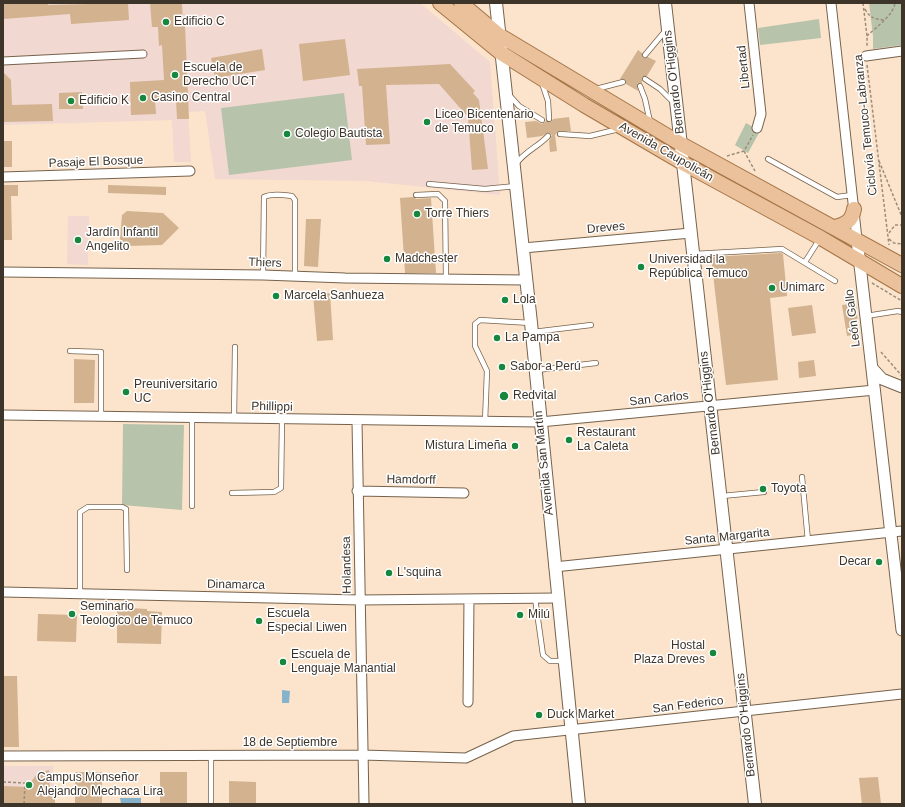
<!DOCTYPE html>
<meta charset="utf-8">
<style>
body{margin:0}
#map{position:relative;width:905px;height:807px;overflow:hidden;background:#fbe4cb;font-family:Arial,sans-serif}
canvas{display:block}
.frame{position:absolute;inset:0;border:4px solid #3d342a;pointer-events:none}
</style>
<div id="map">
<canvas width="905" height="807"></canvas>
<div class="frame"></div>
</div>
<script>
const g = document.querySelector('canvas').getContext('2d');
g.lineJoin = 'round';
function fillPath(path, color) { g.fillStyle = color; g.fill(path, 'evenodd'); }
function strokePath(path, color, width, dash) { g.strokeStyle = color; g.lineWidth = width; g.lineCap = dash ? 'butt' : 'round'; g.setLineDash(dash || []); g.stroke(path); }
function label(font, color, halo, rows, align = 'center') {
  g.font = font + ' Arial,sans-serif'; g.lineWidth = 3; g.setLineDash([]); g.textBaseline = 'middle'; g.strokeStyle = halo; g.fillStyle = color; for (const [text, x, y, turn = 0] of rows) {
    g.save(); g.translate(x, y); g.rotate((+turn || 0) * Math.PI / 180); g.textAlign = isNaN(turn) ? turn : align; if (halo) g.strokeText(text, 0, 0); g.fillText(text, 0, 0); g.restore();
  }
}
const education = new Path2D(`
 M3,3H420L490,62L500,195L366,181L215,179L205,111L188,112L191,162H174L172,120L3,125Z
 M68,216H89L88,265L67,264Z
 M3,766H53L55,804H3Z`);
const green = new Path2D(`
 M869,3H902V45L873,49V36Z
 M819,19L821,38L760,45L758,28Z
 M344,93L352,160L229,175L221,108Z
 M746,123L760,131L748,153L735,145Z
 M123,424L184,425L182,510L122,505Z`);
const water = new Path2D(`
 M282,690L290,691L289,703H282Z
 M120,798H141V804H121Z`);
const building = new Path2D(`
 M3,3H48V5L128,3L129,20L71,24L70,14L3,19Z
 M150,3H182L183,25H185L189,119H177L176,99L155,100L156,114L131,115L130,82L164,80L162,45L159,46L158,27H152Z
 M345,39L350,75L303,81L299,44Z
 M262,49L265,70L215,78L211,58Z
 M638,50L642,53L643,58L648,57L656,61L647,76L642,77V83L637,84L638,91L626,84L625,79H620Z
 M450,64L475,91L473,93L479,100L488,169L472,170L468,117L439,84L386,85L390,144L366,145L362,86H359L357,69Z
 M3,72L11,80L12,105L52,104L53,121L3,122Z
 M82,92L83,109H59V93Z
 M569,117L571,131H559L555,135L557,151L550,152L549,141L552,135L549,133L542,136L527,138L525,122L536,121L542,124L546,121L551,122L553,119Z
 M3,141H12V167H3Z
 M3,185H18V196H11L12,240H3Z
 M108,185L166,187V195L108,193Z
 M413,197L416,199L431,198L436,273H405L400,198Z
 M127,211L163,213L179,228L162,245L126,246L120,239L122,215Z
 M306,219H321L318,267L304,266Z
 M781,253L783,254L787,296L770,298L778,380L726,385L711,257Z
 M330,293L333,340L317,341L313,294Z
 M856,303L859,334L847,336L842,305Z
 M812,305L816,333L792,336L788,308Z
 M74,359L95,360L94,403H74Z
 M814,360L816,376L799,378L798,362Z
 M130,608L147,609V611L162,612L161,644L117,643V610H130Z
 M38,614L77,615L76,642L37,641Z
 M3,676H17L19,747H3Z
 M49,770L50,794L55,793V804H3V786L27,787L37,774Z
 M75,772H102V804H75Z
 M160,772H187V804H160Z
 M878,777L881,804H862L859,778Z
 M229,781L256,782V804H229Z`);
const path = new Path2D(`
 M863,3L867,36V47
 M865,9C870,18 874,19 884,20
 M867,36C876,27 893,16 895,3
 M867,65L889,245
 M744,151L755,171
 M727,156L744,151L753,135
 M879,161L902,217
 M889,233L895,225H902
 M889,239L894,243L902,244
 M872,283L902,301
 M881,352L902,376
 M3,782L25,783L24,804`);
const service = new Path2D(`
 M645,55L666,30
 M645,79L660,89L673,102
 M542,83L548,101L549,119
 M640,86L645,99L650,122
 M596,89L623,82
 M510,96L519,106L542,120
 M560,134L590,136L619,129
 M768,159L837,197L852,195
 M516,164C525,151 538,147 548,136
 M429,184L485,189L516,186
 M416,195L438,194L445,201L446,279
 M694,254L782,249L835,281
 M805,262L819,240
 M263,275L264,197C272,193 284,195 292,196L295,200V276
 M866,316L898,311L902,312
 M533,332L591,325
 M70,351L101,352V417
 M537,370L596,363
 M234,419L235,347
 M485,422L487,371L475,346V324L480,320L531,323
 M802,477L808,541
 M232,493L274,492L281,488L282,420
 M722,496L764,492
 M192,506V418
 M80,594V512L88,507H122L126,509L127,570
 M535,598L543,655L550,661H564
 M211,756V804`);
const pedestrian = new Path2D(`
 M3,61L143,54`);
const minor = new Path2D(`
 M749,3L761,114L757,128
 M831,3L857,239
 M866,56L902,51
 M3,177L190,171
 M523,248L691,233
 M3,272L263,275L345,278L526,280
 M3,415L540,422L875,390
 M357,421L364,804
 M357,491L464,493
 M554,567L902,531
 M3,592L360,600L557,598
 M468,702L469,599
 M3,756L362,755L466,758L513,736L902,694`);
const tertiary = new Path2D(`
 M857,239L902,630
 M872,368L882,379L902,387`);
const secondary = new Path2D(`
 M496,3L531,323L579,804
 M665,3L755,804`);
const primary = new Path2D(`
 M440,3L501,53L584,105L683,163L821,238L902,286
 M461,3L499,35L681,144L902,265
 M835,227C846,224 852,221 854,209`);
const markers = [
 [166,22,4,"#18873e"],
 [175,75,4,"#18873e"],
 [143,98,4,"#18873e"],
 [71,101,4,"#18873e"],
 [427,122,4,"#18873e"],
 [287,134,4,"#18873e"],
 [417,214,4,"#18873e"],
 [78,240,4,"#18873e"],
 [387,259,4,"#18873e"],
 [641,267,4,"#18873e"],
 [772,288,4,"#18873e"],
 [276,296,4,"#18873e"],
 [505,300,4,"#18873e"],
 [497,338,4,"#18873e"],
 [502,367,4,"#18873e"],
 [126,392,4,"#18873e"],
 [504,396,5,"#18873e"],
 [569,440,4,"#18873e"],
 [515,446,4,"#18873e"],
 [763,489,4,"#18873e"],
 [879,562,4,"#18873e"],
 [389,573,4,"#18873e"],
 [72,614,4,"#18873e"],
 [520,615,4,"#18873e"],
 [259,621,4,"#18873e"],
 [713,653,4,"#18873e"],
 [283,662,4,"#18873e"],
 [539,715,4,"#18873e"],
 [29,785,4,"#18873e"]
];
const poiNames = [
 ["Edificio C",174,22],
 ["Escuela de",183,68],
 ["Derecho UCT",183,82],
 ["Casino Central",151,98],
 ["Edificio K",79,101],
 ["Liceo Bicentenario",435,115],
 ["de Temuco",435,129],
 ["Colegio Bautista",295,134],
 ["Torre Thiers",425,214],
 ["Jardín Infantil",86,233],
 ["Angelito",86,247],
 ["Madchester",395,259],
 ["Universidad la",649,260],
 ["República Temuco",649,274],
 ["Unimarc",780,288],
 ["Marcela Sanhueza",284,296],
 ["Lola",513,300],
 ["La Pampa",505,338],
 ["Sabor a Perú",510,367],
 ["Preuniversitario",134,385],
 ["UC",134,399],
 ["Redvital",513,396],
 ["Restaurant",577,433],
 ["La Caleta",577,447],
 ["Mistura Limeña",507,446,"right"],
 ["Toyota",771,489],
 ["Decar",871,562,"right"],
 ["L'squina",397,573],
 ["Seminario",80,607],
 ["Teologico de Temuco",80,621],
 ["Escuela",267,614],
 ["Especial Liwen",267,628],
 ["Milú",528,615],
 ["Hostal",705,646,"right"],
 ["Plaza Dreves",705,660,"right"],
 ["Escuela de",291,655],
 ["Lenguaje Manantial",291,669],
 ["Duck Market",547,715],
 ["Campus Monseñor",37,778],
 ["Alejandro Mechaca Lira",37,792]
];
const streetNames = [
 ["Libertad",744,67,-96],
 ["Bernardo O'Higgins",674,82,-97],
 ["Ciclovía Temuco-Labranza",866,125,-96],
 ["Avenida Caupolicán",666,152,30],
 ["Pasaje El Bosque",96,162,-2],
 ["Dreves",606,228,-5],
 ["Thiers",265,263,2],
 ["León Gallo",853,318,-97],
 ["San Carlos",659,399,-6],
 ["Bernardo O'Higgins",710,403,-97],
 ["Phillippi",272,407,1],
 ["Avenida San Martín",544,463,-96],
 ["Hamdorff",411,480,1],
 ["Santa Margarita",727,537,-6],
 ["Holandesa",347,565,-91],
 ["Dinamarca",236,585,1],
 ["San Federico",688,705,-7],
 ["Bernardo O'Higgins",746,725,-96],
 ["18 de Septiembre",290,743]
];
fillPath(education, '#f1d8d1');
fillPath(green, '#b7c3ab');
fillPath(water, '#87b2cc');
fillPath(building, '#d2b28f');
strokePath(service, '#76624c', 6);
strokePath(pedestrian, '#76624c', 9);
strokePath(minor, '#76624c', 11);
strokePath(tertiary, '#76624c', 13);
strokePath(secondary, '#76624c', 14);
strokePath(primary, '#a47447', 16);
strokePath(path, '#9c8c7b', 1.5, [3, 2]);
strokePath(service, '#fff', 4.5);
strokePath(pedestrian, '#fff', 7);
strokePath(minor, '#fff', 9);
strokePath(tertiary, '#fff', 11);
strokePath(secondary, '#fff', 12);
strokePath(primary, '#eac19a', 14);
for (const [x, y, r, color] of markers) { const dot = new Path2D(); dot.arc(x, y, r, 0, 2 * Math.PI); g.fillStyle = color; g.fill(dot); strokePath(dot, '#fff', 1.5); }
label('12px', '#3d342a', '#fff', poiNames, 'left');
label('12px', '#3d342a', '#fff', streetNames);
</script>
